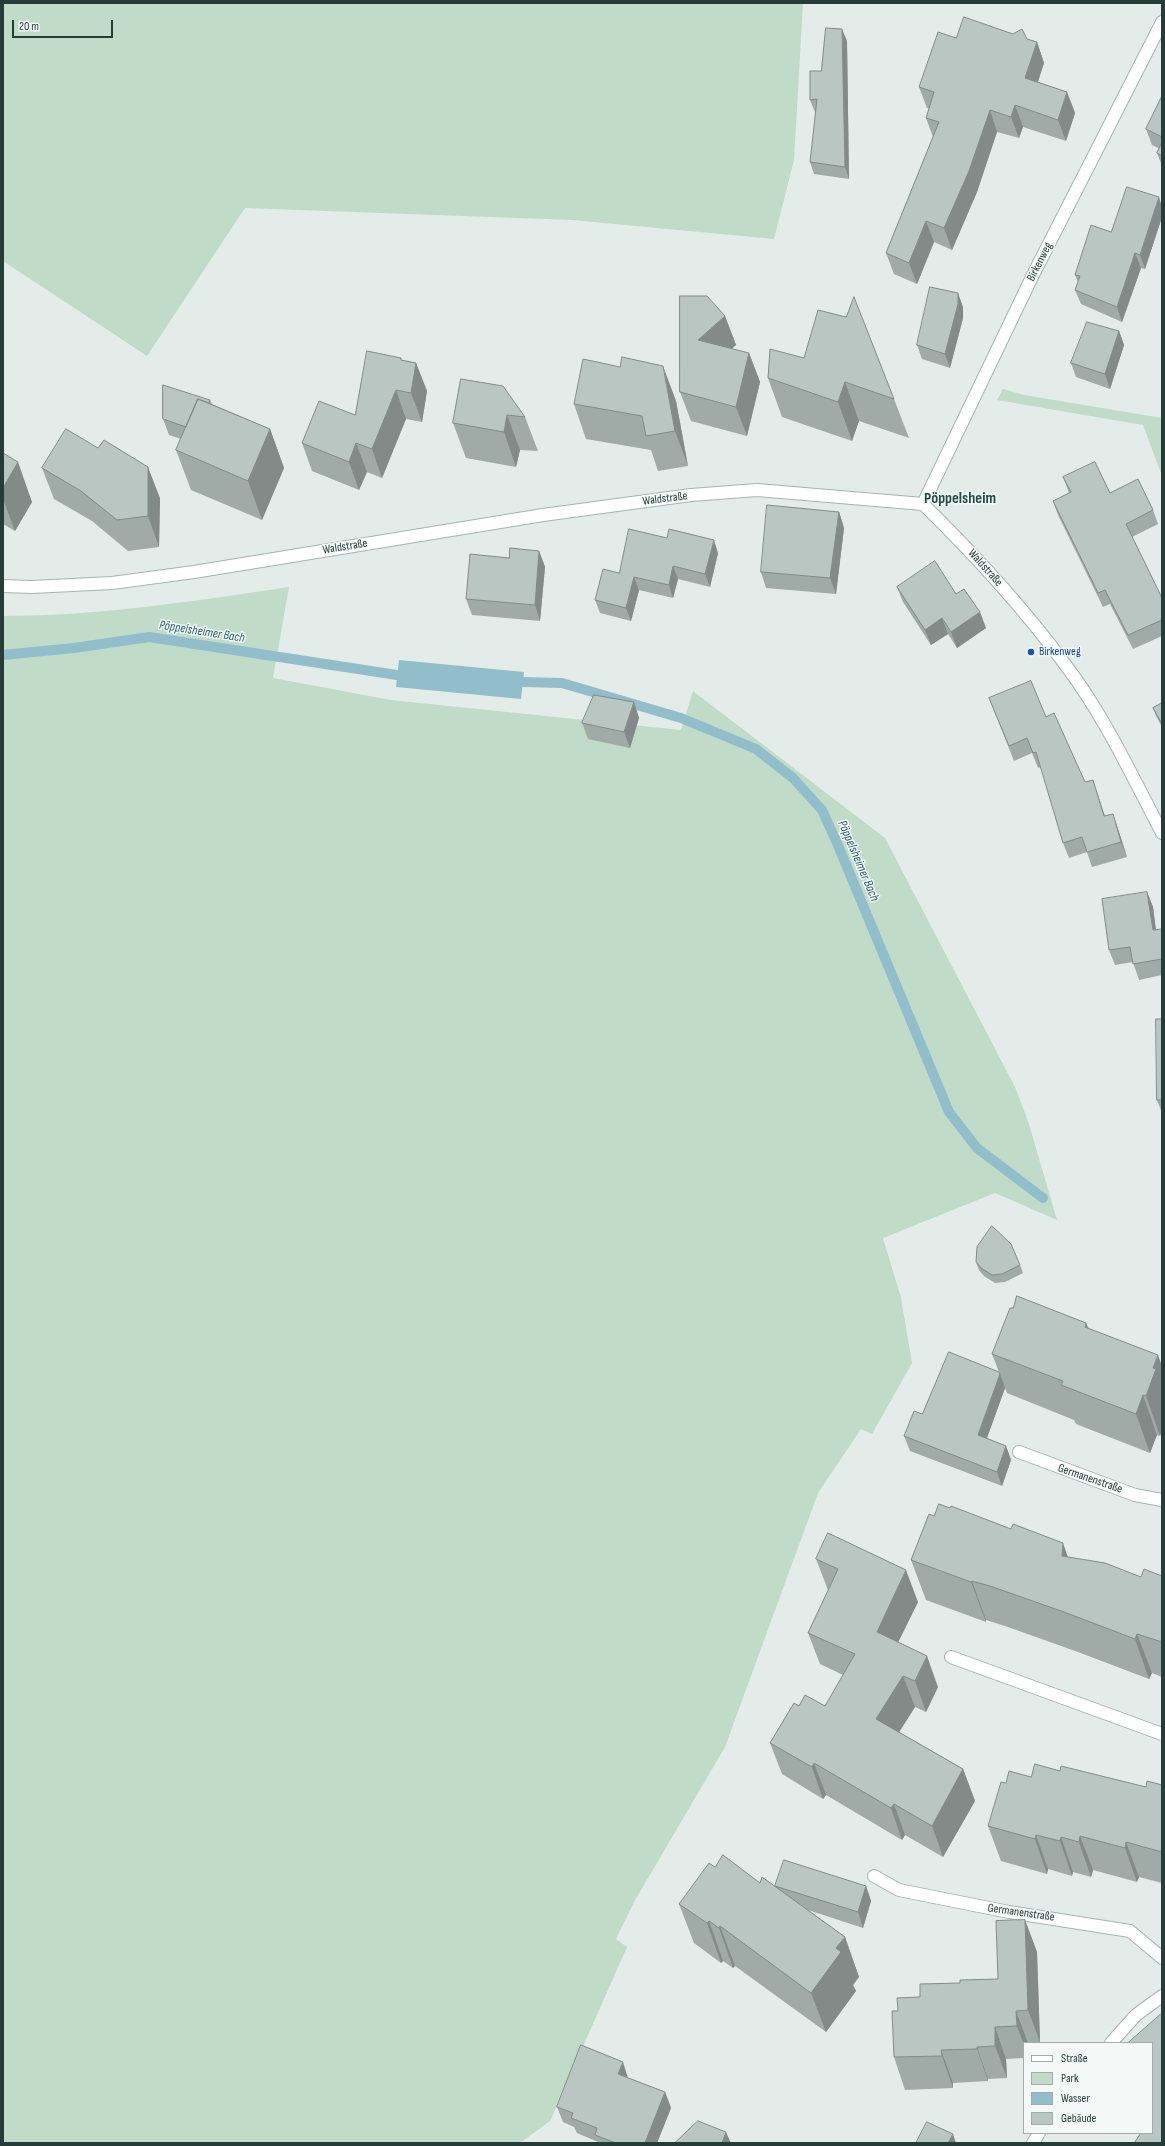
<!DOCTYPE html>
<meta charset="utf-8">
<style>
body{margin:0}
#map{position:relative;width:1165px;height:2146px;overflow:hidden;background:#e4ece9;font-family:"Sofia Sans Condensed",sans-serif}
canvas{display:block}
.frame{position:absolute;inset:0;border:4px solid #253c37;pointer-events:none}
.legend{position:absolute;left:1023px;top:2042px;width:130px;height:92px;box-sizing:border-box;background:#f4f9f7;border:1px solid #a1adaa;margin:0;padding:5px 7px;list-style:none;font-size:12px;color:#253c37}
.legend li{display:flex;align-items:center;gap:8px;height:20px}
.legend b{width:20px;border:1px solid #a1adaa}
.scale{position:absolute;left:12px;top:20px;width:101px;height:18px;box-sizing:border-box;border:2px solid #253c37;border-top:0;padding-left:5px;font-size:12px;line-height:14px;white-space:nowrap;color:#253c37;-webkit-text-stroke:3px #f4f9f7;paint-order:stroke}
</style>
<div id="map">
<canvas width="1165" height="2146"></canvas>
<div class="frame"></div>
<ul class="legend">
<li><b style="height:5px;background:#fff"></b>Straße</li>
<li><b style="height:11px;background:#c0dbc8"></b>Park</li>
<li><b style="height:11px;background:#92becb"></b>Wasser</li>
<li><b style="height:11px;background:#bac6c2"></b>Gebäude</li>
</ul>
<div class="scale">20 m</div>
</div>
<script>
const g = document.querySelector('canvas').getContext('2d');
g.lineJoin = 'round';
function fillPath(path, color) { g.fillStyle = color; g.fill(path, 'evenodd'); }
function strokePath(path, color, width, dash) { g.strokeStyle = color; g.lineWidth = width; g.lineCap = dash ? 'butt' : 'round'; g.setLineDash(dash || []); g.stroke(path); }
function label(font, color, halo, rows, align = 'center') {
  g.font = font + ' "Sofia Sans Condensed",sans-serif'; g.lineWidth = 3; g.setLineDash([]); g.textBaseline = 'middle'; g.strokeStyle = halo; g.fillStyle = color; for (const [text, x, y, turn = 0] of rows) {
    g.save(); g.translate(x, y); g.rotate((+turn || 0) * Math.PI / 180); g.textAlign = isNaN(turn) ? turn : align; if (halo) g.strokeText(text, 0, 0); g.fillText(text, 0, 0); g.restore();
  }
}
const green = new Path2D(`
 M3,3H803L794,160L774,239L572,220L245,208L147,356L3,261Z
 M1003,389L1024,395L1162,418V476L1143,425L997,400Z
 M289,587L273,678L391,700L681,730L693,691L885,838L1015,1087L1028,1121L1057,1220L995,1193L883,1238L901,1298L912,1363L872,1434L861,1429L818,1493L725,1747L634,1902L616,1939L627,1947L550,2121L520,2143H3V616C100,616 194,601 289,587Z`);
const water = new Path2D(`
 M399,660L524,672L521,699L396,687Z`);
const stream = new Path2D(`
 M3,655L74,648L149,637L397,675
 M523,682L562,683L681,718L756,749L793,778L822,810L837,843L949,1112L977,1148L1043,1198`);
const street = new Path2D(`
 M923,504L1032,277L1162,22
 M3,586L32,587L112,583L194,572L543,515L691,495L757,490L923,504C974,554 1022,606 1064,663C1104,715 1132,776 1162,833
 M1019,1452L1135,1495L1162,1500
 M951,1657L1162,1734
 M874,1876L899,1890L1009,1912L1130,1931L1162,1958
 M1111,2043L1136,2015L1162,1996
 M1033,2143L1039,2133`);
const wall = new Path2D(`
 M956,38L1027,39L1037,42L1044,63L1038,82L1067,92L1075,113L1066,141L1023,127L1019,138L997,132L977,192L952,250L934,242L917,284L894,274L886,253L933,137L926,118L929,108H927L919,87Z
 M847,41L849,179L814,174L810,162L816,112H815L810,100L821,71Z
 M1162,96V166L1157,153L1160,149L1152,145L1146,129Z
 M1162,207V217L1145,269L1141,268L1122,322L1081,304L1075,290L1078,282L1075,275L1111,232Z
 M963,307V318L950,368L922,359L917,345Z
 M725,316L736,345L731,349L749,353L760,382L747,436L691,421L680,392Z
 M1119,331L1124,345L1110,389L1076,377L1071,363Z
 M770,349L894,399L909,438L859,421L852,441L782,417L768,378Z
 M401,358V360L416,363L427,391L422,422L406,419L382,478L367,472L359,490L312,471L302,443L355,415Z
 M461,379L525,417L538,451L520,450L516,467L466,458L453,423Z
 M210,400L212,404L270,429L284,468L262,520L191,490L176,450L181,439L169,435L163,419Z
 M676,401L688,466L658,471L651,450L586,439L574,404Z
 M3,453L32,502L15,531L3,524Z
 M42,468L160,498L159,547L128,551L92,521L54,499Z
 M1063,477L1110,493L1153,510L1158,524L1132,537L1162,598V636L1133,649L1110,604L1103,607L1058,515L1053,501L1069,493Z
 M839,512L844,528L836,594L766,588L761,572Z
 M539,551L545,567L540,621L472,615L466,599L509,558Z
 M718,553L710,587L678,579L673,598L639,590L631,621L600,613L595,600L619,573Z
 M897,587L956,594L986,628L957,648L948,634L931,645L903,602Z
 M989,698L1046,717L1085,782L1098,795L1105,816L1113,814L1118,829L1127,857L1092,867L1087,852L1069,858L1063,843L1041,767L1038,768L1032,753L1014,761L995,713Z
 M634,702L639,718L630,748L588,739L582,723Z
 M1162,703V727L1156,716L1153,708Z
 M1147,892L1153,907L1156,930L1162,929V975L1139,980L1133,962L1115,965L1109,950Z
 M1162,1019V1113L1157,1100Z
 M976,1262L1020,1265L1023,1273L1005,1282L995,1283L984,1276L979,1270Z
 M1086,1323L1089,1329L1162,1366V1430L1160,1436L1157,1435L1150,1453L1076,1424L1074,1420L1007,1393L1005,1388L987,1438L1006,1446L1011,1460L1002,1486L910,1451L904,1436L922,1414L999,1372L992,1354Z
 M934,1516L1068,1557L1141,1577L1162,1576V1677L1152,1673L1149,1679L1078,1652L1005,1626L986,1620V1622L926,1600L911,1560Z
 M816,1559L918,1602L898,1642L938,1687L926,1712L915,1707L899,1732L963,1769L975,1801L943,1857L905,1835L902,1840L826,1795L823,1799L782,1774L770,1743L799,1706H825L843,1675L820,1664L808,1633L828,1590Z
 M1060,1771L1146,1787L1162,1785V1883L1139,1877L1137,1882L1093,1870L1091,1877L1073,1872L1072,1876L1048,1869L1047,1874L1001,1861L988,1826L1006,1783L1031,1777Z
 M715,1867L760,1883L775,1887V1886H866L871,1901L863,1928L808,1910L845,1937L859,1977L853,1985L856,1991L826,2032L735,1966L733,1968L723,1961L721,1963L694,1943L679,1904Z
 M1025,1920L1037,1952L1040,2042L1024,2043V2058L1006,2059L1007,2078L988,2079V2081L953,2083V2088L905,2090L894,2057L898,2011L920,1997L960,1983L998,1979Z
 M628,2078L665,2092L671,2108L657,2143H598V2142L577,2133L574,2127L563,2122L557,2107Z`);
const shadedWall = new Path2D(`
 M842,29L847,41L849,179L845,167Z
 M1037,42L1044,63L1032,99L1025,78Z
 M1067,92L1075,113L1066,141L1058,120Z
 M1015,105L1023,127L1019,138L1011,117Z
 M990,110L997,132L977,192L952,250L944,228Z
 M1159,197L1162,207V217L1145,269L1140,255Z
 M926,221L934,242L917,284L909,263Z
 M1135,253L1141,268L1122,322L1117,307Z
 M958,293L963,307V318L950,368L945,354Z
 M725,316L736,345L709,369L698,340Z
 M1119,331L1124,345L1110,389L1105,374Z
 M749,353L760,382L747,436L736,407Z
 M416,363L427,391L422,422L411,393Z
 M663,366L676,401L688,466L675,431Z
 M845,382L859,421L852,441L838,402Z
 M396,390L406,419L382,478L372,449Z
 M507,415L520,450L516,467L504,432Z
 M270,429L284,468L262,520L248,481Z
 M356,443L367,472L359,490L349,462Z
 M18,462L32,502L15,531L3,499V488Z
 M148,467L160,498L159,547L148,516Z
 M839,512L844,528L836,594L830,578Z
 M714,540L718,553L710,587L705,574Z
 M539,551L545,567L540,621L535,605Z
 M673,566L678,579L673,598L669,585Z
 M634,577L639,590L631,621L626,608Z
 M980,612L986,628L957,648L951,632Z
 M942,618L948,634L931,645L925,630Z
 M634,702L639,718L630,748L624,732Z
 M1093,780L1098,795L1109,831L1104,816Z
 M1113,814L1118,829L1127,857L1121,842Z
 M1147,892L1153,907L1158,946L1153,930Z
 M1086,1323L1101,1362L1085,1327Z
 M1158,1355L1162,1366V1430L1160,1436L1146,1396L1153,1368Z
 M1000,1374L1005,1388L983,1449L978,1435Z
 M1143,1395L1157,1435L1150,1453L1136,1414Z
 M1006,1446L1011,1460L1002,1486L997,1472Z
 M1063,1543L1077,1583L1062,1556Z
 M906,1570L918,1602L888,1663L877,1632Z
 M972,1581L986,1620V1622L971,1582Z
 M1137,1634L1152,1673L1149,1679L1135,1639Z
 M927,1656L938,1687L926,1712L915,1681Z
 M903,1676L915,1707L888,1750L876,1719Z
 M814,1763L826,1795L823,1799L812,1767Z
 M963,1769L975,1801L943,1857L932,1826Z
 M894,1804L905,1835L902,1840L891,1808Z
 M1036,1835L1048,1869L1047,1874L1035,1839Z
 M1080,1836L1093,1870L1091,1877L1079,1842Z
 M1061,1837L1073,1872L1072,1876L1060,1841Z
 M1126,1842L1139,1877L1137,1882L1125,1848Z
 M866,1886L871,1901L863,1928L858,1912Z
 M1025,1920L1037,1952L1040,2042L1028,2010Z
 M709,1921L723,1961L721,1963L707,1923Z
 M720,1926L735,1966L733,1968L719,1928Z
 M845,1937L859,1977L853,1985L856,1991L826,2032L811,1993L836,1948Z
 M1016,2011L1028,2043H1024V2045L1017,2026Z
 M995,2027L1006,2059L1007,2078L995,2046Z
 M977,2047L988,2079V2081L977,2049Z
 M941,2050L953,2083V2088L942,2056Z
 M623,2062L628,2078L618,2074Z
 M665,2092L671,2108L657,2143H645Z
 M726,2132L731,2143H722Z
 M953,2134L956,2143H948Z`);
const building = new Path2D(`
 M964,17L1013,34L1022,29L1027,39L1037,42L1025,78L1067,92L1058,120L1015,105L1011,117L990,110L969,171L944,228L926,221L909,263L886,253L939,122L926,118L934,92L919,87L938,32L956,38Z
 M826,28L842,29L845,167L810,162L817,99L810,100V71H821Z
 M1162,96V137L1146,129Z
 M1162,143V156L1157,153Z
 M1127,187L1159,197L1140,255L1135,253L1117,307L1075,290L1080,276L1075,275L1091,225L1111,232Z
 M930,287L958,293V304L945,354L917,345Z
 M680,296H707L725,316L698,340L749,353L736,407L680,392Z
 M854,297L894,399L845,382L838,402L768,378L770,349L804,358L818,310L846,317Z
 M1087,322L1119,331L1105,374L1071,363Z
 M367,351L401,358V360L416,363L411,393L396,390L372,449L356,443L349,462L302,443L319,401L355,415Z
 M622,357L663,366L675,431L646,436L642,416L574,404L583,359L620,367Z
 M461,379L503,386L525,417L507,415L504,432L453,423Z
 M163,385L210,400L209,403L198,399L186,427L163,419Z
 M198,399L270,429L248,481L176,450Z
 M66,429L98,448L104,440L148,467V516L117,520L81,491L42,468Z
 M3,453L18,462L3,488Z
 M1095,462L1110,493L1138,479L1153,510L1126,524L1162,598V620L1128,635L1105,590L1098,593L1053,501L1071,492L1063,477Z
 M767,505L839,512L830,578L761,572Z
 M629,529L667,538L669,529L714,540L705,574L673,566L669,585L634,577L626,608L595,600L603,569L619,573Z
 M510,548L539,551L535,605L466,599L470,554L509,558Z
 M935,561L956,594L964,589L980,612L951,632L942,618L925,630L897,587Z
 M1031,681L1046,717L1054,713L1085,782L1093,780L1104,816L1113,814L1121,842L1087,852L1082,837L1063,843L1036,752L1033,753L1027,738L1009,746L989,698Z
 M594,695L634,702L624,732L582,723Z
 M1162,703V724L1153,708Z
 M1147,892L1153,930L1162,929V959L1133,964L1130,947L1109,950L1102,899Z
 M1156,1019H1162V1100H1157Z
 M992,1226L1011,1244L1020,1265L1002,1274L992,1275L981,1268L976,1262L977,1247Z
 M1017,1296L1086,1323L1085,1327L1158,1355L1153,1368L1156,1369L1146,1396L1143,1395L1136,1414L1061,1385L1063,1381L992,1354L1010,1308H1013Z
 M949,1352L999,1372L1000,1374L978,1435L1006,1446L997,1472L904,1436L914,1411L922,1414Z
 M939,1504L950,1508L951,1506L1011,1529L1013,1524L1063,1543L1062,1556L1105,1563L1141,1577L1144,1569L1162,1576V1642L1137,1634L1135,1639L1064,1612L990,1586L972,1581L971,1582L911,1560L929,1514L934,1516Z
 M828,1533L906,1570L877,1632L927,1656L915,1681L903,1676L876,1719L963,1769L932,1826L894,1804L891,1808L814,1763L812,1767L770,1743L794,1703L799,1706L805,1695L825,1706L855,1654L808,1633L838,1569L816,1559Z
 M1035,1764L1060,1771L1061,1766L1146,1787L1147,1781L1162,1785V1852L1126,1842L1125,1848L1080,1836L1079,1842L1061,1837L1060,1841L1036,1835L1035,1839L988,1826L1001,1782L1006,1783L1009,1771L1031,1777Z
 M723,1855L760,1883L762,1877L845,1937L836,1948L841,1952L811,1993L720,1926L719,1928L709,1921L707,1923L679,1904L709,1863L715,1867Z
 M784,1860L866,1886L858,1912L775,1886Z
 M1025,1920L1028,2010L1016,2011L1017,2026L995,2027V2046L977,2047V2049L941,2050L942,2056L894,2057L892,2011H898L897,1998L920,1997V1984L960,1983V1980L998,1979L996,1921Z
 M1161,2014H1162V2143H1134L1141,2133H1152V2043H1128Z
 M581,2045L623,2062L618,2074L665,2092L645,2143H616L595,2135L597,2128L571,2118L573,2113L557,2107Z
 M698,2121L726,2132L722,2143H675Z
 M927,2122L953,2134L948,2143H916Z`);
const markers = [
 [1031,652,4,"#1a4fb4"]
];
const streetNames = [
 ["Birkenweg",1040,262,-63],
 ["Waldstraße",665,499,-7],
 ["Waldstraße",345,547,-9],
 ["Waldstraße",985,568,48],
 ["Germanenstraße",1090,1479,19],
 ["Germanenstraße",1021,1913,8]
];
const transitNames = [
 ["Birkenweg",1039,652]
];
const waterNames = [
 ["Pöppelsheimer Bach",202,632,9],
 ["Pöppelsheimer Bach",858,861,67]
];
const districtNames = [
 ["Pöppelsheim",960,499]
];
fillPath(green, '#c0dbc8');
fillPath(water, '#92becb');
strokePath(stream, '#92becb', 10);
strokePath(street, '#a7b4b0', 14);
strokePath(street, '#fff', 12);
fillPath(wall, '#a0aaa7');
fillPath(shadedWall, '#828b88');
fillPath(building, '#bac6c2');
strokePath(building, '#828b88', 1);
for (const [x, y, r, color] of markers) { const dot = new Path2D(); dot.arc(x, y, r, 0, 2 * Math.PI); g.fillStyle = color; g.fill(dot); strokePath(dot, '#f4f9f7', 1.5); }
label('12px', '#253c37', '#f4f9f7', streetNames);
label('12px', '#164399', '#f4f9f7', transitNames, 'left');
label('italic 13px', '#266071', '#f4f9f7', waterNames);
label('bold 16px', '#234c44', '#f4f9f7', districtNames);
</script>
